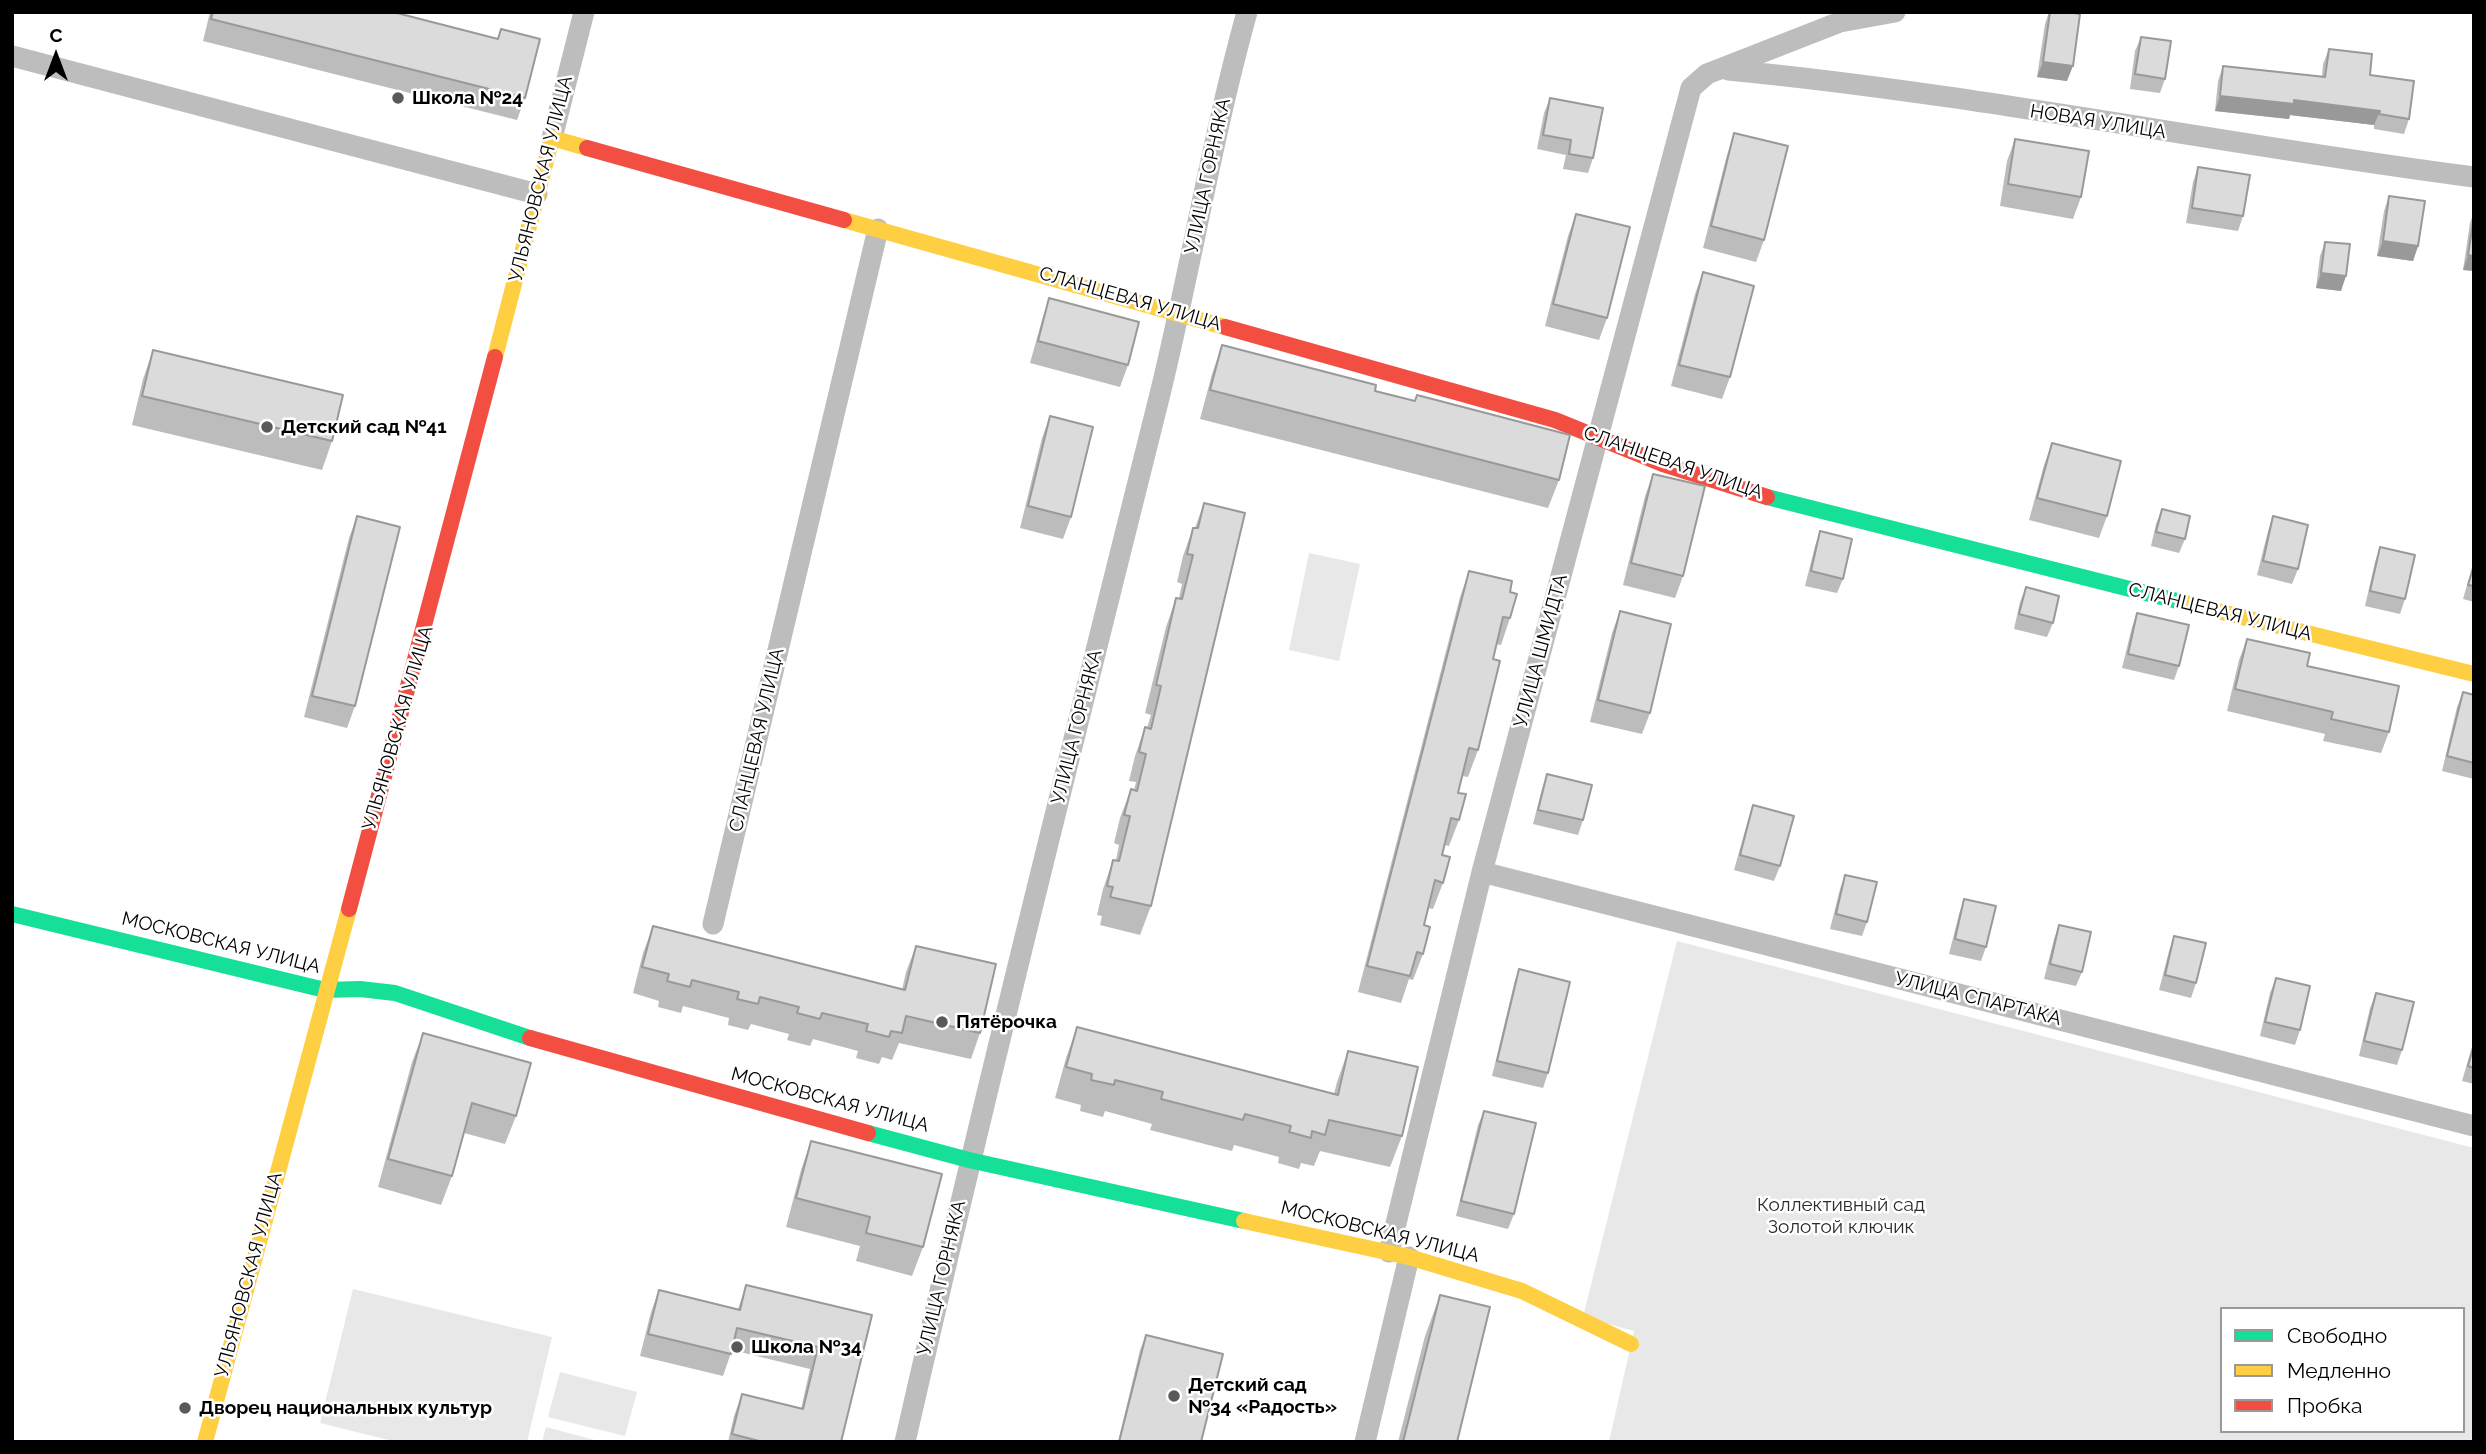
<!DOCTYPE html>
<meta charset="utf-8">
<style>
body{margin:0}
#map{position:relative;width:2486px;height:1454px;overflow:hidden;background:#fff;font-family:Raleway,sans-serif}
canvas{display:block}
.frame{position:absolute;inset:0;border:14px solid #000;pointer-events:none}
.legend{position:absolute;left:2220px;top:1307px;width:245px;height:126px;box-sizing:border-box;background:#fff;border:2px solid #999;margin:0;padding:9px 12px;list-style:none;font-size:21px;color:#000}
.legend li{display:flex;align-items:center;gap:14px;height:35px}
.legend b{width:35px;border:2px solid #999}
.north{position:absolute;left:21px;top:21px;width:70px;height:70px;-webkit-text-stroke:5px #fff;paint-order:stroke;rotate:0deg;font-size:19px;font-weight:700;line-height:28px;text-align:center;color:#000}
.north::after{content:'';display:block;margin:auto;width:24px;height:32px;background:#000;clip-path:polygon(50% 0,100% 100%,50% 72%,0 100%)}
</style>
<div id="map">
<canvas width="2486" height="1454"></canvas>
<div class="frame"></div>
<ul class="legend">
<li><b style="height:9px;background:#16e098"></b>Свободно</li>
<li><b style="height:9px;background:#ffcf43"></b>Медленно</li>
<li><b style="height:9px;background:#f24e42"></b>Пробка</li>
</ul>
<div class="north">С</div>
</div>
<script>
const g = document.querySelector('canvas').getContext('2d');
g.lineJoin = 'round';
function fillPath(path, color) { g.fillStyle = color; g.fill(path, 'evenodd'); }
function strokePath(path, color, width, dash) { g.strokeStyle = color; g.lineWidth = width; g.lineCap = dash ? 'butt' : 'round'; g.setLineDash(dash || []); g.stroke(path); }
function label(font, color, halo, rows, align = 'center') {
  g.font = font + ' Raleway,sans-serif'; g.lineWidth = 5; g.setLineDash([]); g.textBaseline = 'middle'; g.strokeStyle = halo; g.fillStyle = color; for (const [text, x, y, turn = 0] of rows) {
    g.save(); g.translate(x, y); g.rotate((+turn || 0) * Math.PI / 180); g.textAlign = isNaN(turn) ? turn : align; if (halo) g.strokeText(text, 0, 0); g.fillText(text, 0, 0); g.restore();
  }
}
const green = new Path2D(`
 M1309,553L1360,564L1339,661L1289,650Z
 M1677,941L2474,1148V1442H1609L1634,1331L1583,1317ZM2222,1309H2463V1431H2222Z
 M353,1289L552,1337L527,1442H397L320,1423Z
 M560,1372L637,1392L625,1436L548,1417Z
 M546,1427L602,1442H542Z`);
const street = new Path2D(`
 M12,56L537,194
 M1728,70C1978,94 2225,145 2474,177
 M552,138L584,12
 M1482,872L2474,1126
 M713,924L878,229
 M1389,1252L1482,872L1691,88L1707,74L1840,22L1895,12
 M905,1442C985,1091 1073,743 1160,394C1191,267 1212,138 1247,12
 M1365,1442L1409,1257`);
const fast = new Path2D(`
 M1767,497L2189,604
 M12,914L325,990L360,989L395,993L530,1038
 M868,1133L969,1160L1244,1221`);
const slow = new Path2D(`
 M844,220L1225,327
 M495,357L552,138L587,148
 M2189,604L2474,674
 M1244,1221L1409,1257L1522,1291L1631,1344
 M205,1442L349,909`);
const jam = new Path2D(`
 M587,148L844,220
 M1225,327L1555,420L1663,464L1767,497
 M349,909L495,357
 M530,1038L868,1133`);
const wall = new Path2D(`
 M210,12H393L497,39L501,29L525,98L517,120L203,41Z
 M2049,12H2068L2067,81L2037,77L2045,24Z
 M2141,37L2165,79L2160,93L2130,89L2135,51Z
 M2329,49L2370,75L2409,119L2404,134L2374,129V125L2290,115L2289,119L2215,111L2218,81L2223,66L2322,76L2323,64Z
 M1550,98L1593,158L1588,173L1563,169L1566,155L1537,149L1544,113Z
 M1734,133L1764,240L1756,262L1703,248L1727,155Z
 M2015,139L2081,197L2073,219L2000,206L2007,161Z
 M2198,167L2243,216L2238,231L2186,223L2193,182Z
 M2389,196L2418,246L2413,261L2377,256L2384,211Z
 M2474,212V271L2463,270L2470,223Z
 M1576,214L1607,318L1599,340L1545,326L1568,236Z
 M2325,242L2341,291L2316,288L2320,256Z
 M1703,272L1730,377L1722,399L1671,386L1695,294Z
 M1049,298L1128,365L1120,387L1030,363L1042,320Z
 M1222,345L1375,391L1415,401L1559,480L1548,508L1200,419L1212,374Z
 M153,350L332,441L322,470L132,425L143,379Z
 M1050,416L1071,517L1063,539L1020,528L1042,438Z
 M2052,443L2107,516L2099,538L2029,520L2044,465Z
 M1653,474L1683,576L1675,598L1623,585L1645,496Z
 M1204,503L1151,906L1140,935L1100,925L1102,916L1097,915L1103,889L1113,860H1116L1119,845L1114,843L1120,818L1131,789L1134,790L1136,782L1129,781L1135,756L1145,727L1147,728L1151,715L1145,713L1166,627L1176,598H1179L1182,584L1177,582L1183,556L1193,528H1195Z
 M2162,509L2185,539L2179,553L2151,546L2156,524Z
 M357,516L355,706L347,728L304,717L349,538Z
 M2273,516L2298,569L2292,584L2257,575L2268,531Z
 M1820,531L1843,579L1837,593L1805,586L1815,546Z
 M2380,547L2405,599L2400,614L2365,606L2375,562Z
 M2474,561V602L2463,599Z
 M1469,571L1510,592V618L1501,645L1496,644L1493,659L1478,750L1468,777L1462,776L1458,793L1459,820L1449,846L1444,845L1442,855L1443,883L1433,909L1428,908L1424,925L1423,954L1413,980L1409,979L1401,1003L1358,992L1460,597Z
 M2026,587L2053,623L2047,637L2014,629L2020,602Z
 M1620,611L1650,713L1642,734L1590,722L1612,633Z
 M2137,613L2179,666L2174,680L2122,668L2132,627Z
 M2247,639L2389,732L2381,753L2323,741L2325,734L2227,711L2239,660Z
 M2463,692L2474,695V779L2442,771L2457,707Z
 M1547,774L1583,820L1578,835L1533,824L1542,789Z
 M1753,805L1780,866L1774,881L1734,870L1748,820Z
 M1845,875L1867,922L1862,936L1830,929L1840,889Z
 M1964,899L1986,947L1981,961L1949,954L1959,914Z
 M2059,925L2082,972L2076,986L2044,979L2054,939Z
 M653,926L902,990L906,972L916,946L980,1033L971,1059L899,1043L892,1060L882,1057L879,1064L856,1058L858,1051L813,1039L810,1046L787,1040L789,1034L751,1024L748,1030L728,1025L729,1018L683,1006L681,1013L658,1007L659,1001L633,993L643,953Z
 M2174,936L2196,983L2191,998L2159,990L2169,951Z
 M1519,969L1548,1073L1543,1088L1492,1076L1514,984Z
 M2276,978L2300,1030L2295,1045L2260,1036L2270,993Z
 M2376,993L2402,1050L2397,1065L2359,1056L2370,1008Z
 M1077,1027L1334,1094L1337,1082L1348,1051L1402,1136L1390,1167L1320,1151L1314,1166L1301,1163L1299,1169L1278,1163L1279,1157L1234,1145L1232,1151L1150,1130L1152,1124L1105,1111L1103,1117L1080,1111L1081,1105L1055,1098L1066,1058Z
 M423,1033L516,1116L505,1144L464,1133L452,1176L441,1205L378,1187L412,1062Z
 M2474,1040V1084L2462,1081Z
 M1484,1111L1514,1214L1508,1229L1456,1216L1478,1125Z
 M811,1141L923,1247L912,1276L856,1261L860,1246L786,1227L801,1170Z
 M746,1285L872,1315L841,1442H728L734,1416L742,1394L801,1409L810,1369L732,1350L723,1376L640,1356L651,1312L659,1290L738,1309Z
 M1440,1295L1457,1442H1398L1425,1336Z
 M1146,1335L1201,1442H1118L1140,1350Z`);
const shadedWall = new Path2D(`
 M2043,62L2073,66L2067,81L2037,77Z
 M2220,96L2294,100L2380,111L2374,125L2290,115L2289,119L2215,111Z
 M2383,241L2418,246L2413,261L2377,256Z
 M2468,255L2474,256V271L2463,270Z
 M2321,273L2346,276L2341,291L2316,288Z`);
const building = new Path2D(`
 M213,12H393L498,39L501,29L540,39L525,98L211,19Z
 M2050,12H2068L2080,14L2073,66L2043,62Z
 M2141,37L2171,41L2165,79L2135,74Z
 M2329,49L2372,54L2370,75L2414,81L2409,119L2379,114L2380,111L2294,100V104L2220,96L2223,66L2325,77Z
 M1550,98L1603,108L1593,158L1569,154L1571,140L1543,135Z
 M1734,133L1788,146L1764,240L1711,226Z
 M2015,139L2089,151L2081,197L2008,184Z
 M2198,167L2250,175L2243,216L2192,208Z
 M2389,196L2425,201L2418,246L2383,241Z
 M1576,214L1630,227L1607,318L1553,304Z
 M2474,217V256L2468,255Z
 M2325,242L2350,244L2346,276L2321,273Z
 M1703,272L1754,286L1730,377L1679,365Z
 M1049,298L1139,322L1128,365L1038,341Z
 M1222,345L1376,385L1375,391L1415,401L1417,395L1570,435L1559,480L1210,390Z
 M153,350L343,395L332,441L142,396Z
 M1050,416L1093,427L1071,517L1028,506Z
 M2052,443L2121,461L2107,516L2037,498Z
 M1653,474L1705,486L1683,576L1631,563Z
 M1204,503L1245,513L1151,906L1110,897L1113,887L1107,886L1113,860L1119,861L1130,816L1124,815L1131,789L1137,791L1146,754L1139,752L1145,727L1151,729L1161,686L1156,685L1176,598L1182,599L1193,555L1187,554L1193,528H1198Z
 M2162,509L2190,516L2185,539L2156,532Z
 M357,516L400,527L355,706L312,696Z
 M2273,516L2308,525L2298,569L2263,561Z
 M1820,531L1852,539L1843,579L1811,571Z
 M2380,547L2415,555L2405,599L2370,591Z
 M2474,565V586L2468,585Z
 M1469,571L1512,581L1510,592L1517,594L1510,618L1503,617L1493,659L1500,661L1478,750L1469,748L1458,793L1466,794L1459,820L1451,818L1442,855L1450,857L1443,883L1435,880L1424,925L1430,927L1423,954L1417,952L1410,976L1367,966Z
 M2026,587L2059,596L2053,623L2019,614Z
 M1620,611L1671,624L1650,713L1598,700Z
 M2137,613L2189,625L2179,666L2128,654Z
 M2247,639L2310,653L2307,666L2399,686L2389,732L2331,719L2333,712L2235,689Z
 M2463,692L2474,695V763L2447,756Z
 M1547,774L1592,785L1583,820L1538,810Z
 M1753,805L1794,816L1780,866L1740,855Z
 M1845,875L1877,882L1867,922L1836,914Z
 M1964,899L1996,906L1986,947L1955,939Z
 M2059,925L2091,932L2082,972L2050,964Z
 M653,926L905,990L916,946L996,964L980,1033L906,1016L902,1033L891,1031L889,1037L866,1031L868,1024L822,1013L820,1019L797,1013L799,1007L760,997L758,1004L737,999L739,992L692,980L690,987L667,981L669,974L642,967Z
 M2174,936L2206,943L2196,983L2165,975Z
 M1519,969L1570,982L1548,1073L1497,1061Z
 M2276,978L2310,986L2300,1030L2265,1022Z
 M2376,993L2414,1002L2402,1050L2364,1041Z
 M1077,1027L1338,1095L1348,1051L1418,1067L1402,1136L1329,1120L1325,1135L1312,1131L1311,1138L1289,1132L1291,1126L1245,1114L1243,1120L1161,1099L1163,1092L1115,1080L1114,1085L1091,1080L1092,1074L1066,1067Z
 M423,1033L531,1063L516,1116L472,1103L452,1176L388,1159Z
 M2474,1045V1068L2468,1066Z
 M1484,1111L1536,1123L1514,1214L1461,1201Z
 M811,1141L942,1174L923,1247L866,1233L870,1217L796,1198Z
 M746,1285L872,1315L841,1442H763L732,1434L742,1394L803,1409L818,1347L737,1328L731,1354L648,1334L659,1290L740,1310Z
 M1440,1295L1490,1307L1457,1442H1403Z
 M1146,1335L1223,1354L1201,1442H1119Z`);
const markers = [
 [398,98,7,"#595959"],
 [267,427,7,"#595959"],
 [942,1022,7,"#595959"],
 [737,1347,7,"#595959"],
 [1174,1396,7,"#595959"],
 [185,1408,7,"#595959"]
];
const poiNames = [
 ["Школа №24",412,98],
 ["Детский сад №41",281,427],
 ["Пятёрочка",956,1022],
 ["Школа №34",751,1347],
 ["Детский сад",1188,1385],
 ["№34 «Радость»",1188,1407],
 ["Дворец национальных культур",199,1408]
];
const streetNames = [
 ["НОВАЯ УЛИЦА",2098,122,9],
 ["УЛИЦА ГОРНЯКА",1208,176,-78],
 ["УЛЬЯНОВСКАЯ УЛИЦА",541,179,-76],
 ["СЛАНЦЕВАЯ УЛИЦА",1130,299,16],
 ["СЛАНЦЕВАЯ УЛИЦА",1673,463,19],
 ["СЛАНЦЕВАЯ УЛИЦА",2220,612,14],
 ["УЛИЦА ШМИДТА",1541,651,-75],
 ["УЛИЦА ГОРНЯКА",1077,727,-76],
 ["УЛЬЯНОВСКАЯ УЛИЦА",398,728,-74],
 ["СЛАНЦЕВАЯ УЛИЦА",757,740,-77],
 ["МОСКОВСКАЯ УЛИЦА",221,943,14],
 ["УЛИЦА СПАРТАКА",1978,999,14],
 ["МОСКОВСКАЯ УЛИЦА",830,1100,15],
 ["МОСКОВСКАЯ УЛИЦА",1380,1232,14],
 ["УЛЬЯНОВСКАЯ УЛИЦА",249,1275,-75],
 ["УЛИЦА ГОРНЯКА",942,1278,-77]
];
const parkNames = [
 ["Коллективный сад",1841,1205],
 ["Золотой ключик",1841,1227]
];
fillPath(green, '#e8e8e8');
strokePath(street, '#bdbdbd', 21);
strokePath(fast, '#16e098', 16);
strokePath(slow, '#ffcf43', 16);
strokePath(jam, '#f24e42', 16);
fillPath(wall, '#bcbcbc');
fillPath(shadedWall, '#999');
fillPath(building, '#dbdbdb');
strokePath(building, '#999', 2);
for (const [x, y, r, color] of markers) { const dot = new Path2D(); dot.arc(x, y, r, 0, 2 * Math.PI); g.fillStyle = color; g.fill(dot); strokePath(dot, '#fff', 2.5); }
label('bold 19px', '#000', '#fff', poiNames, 'left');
label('19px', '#000', '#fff', streetNames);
label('19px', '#2c2c2c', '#fff', parkNames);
</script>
